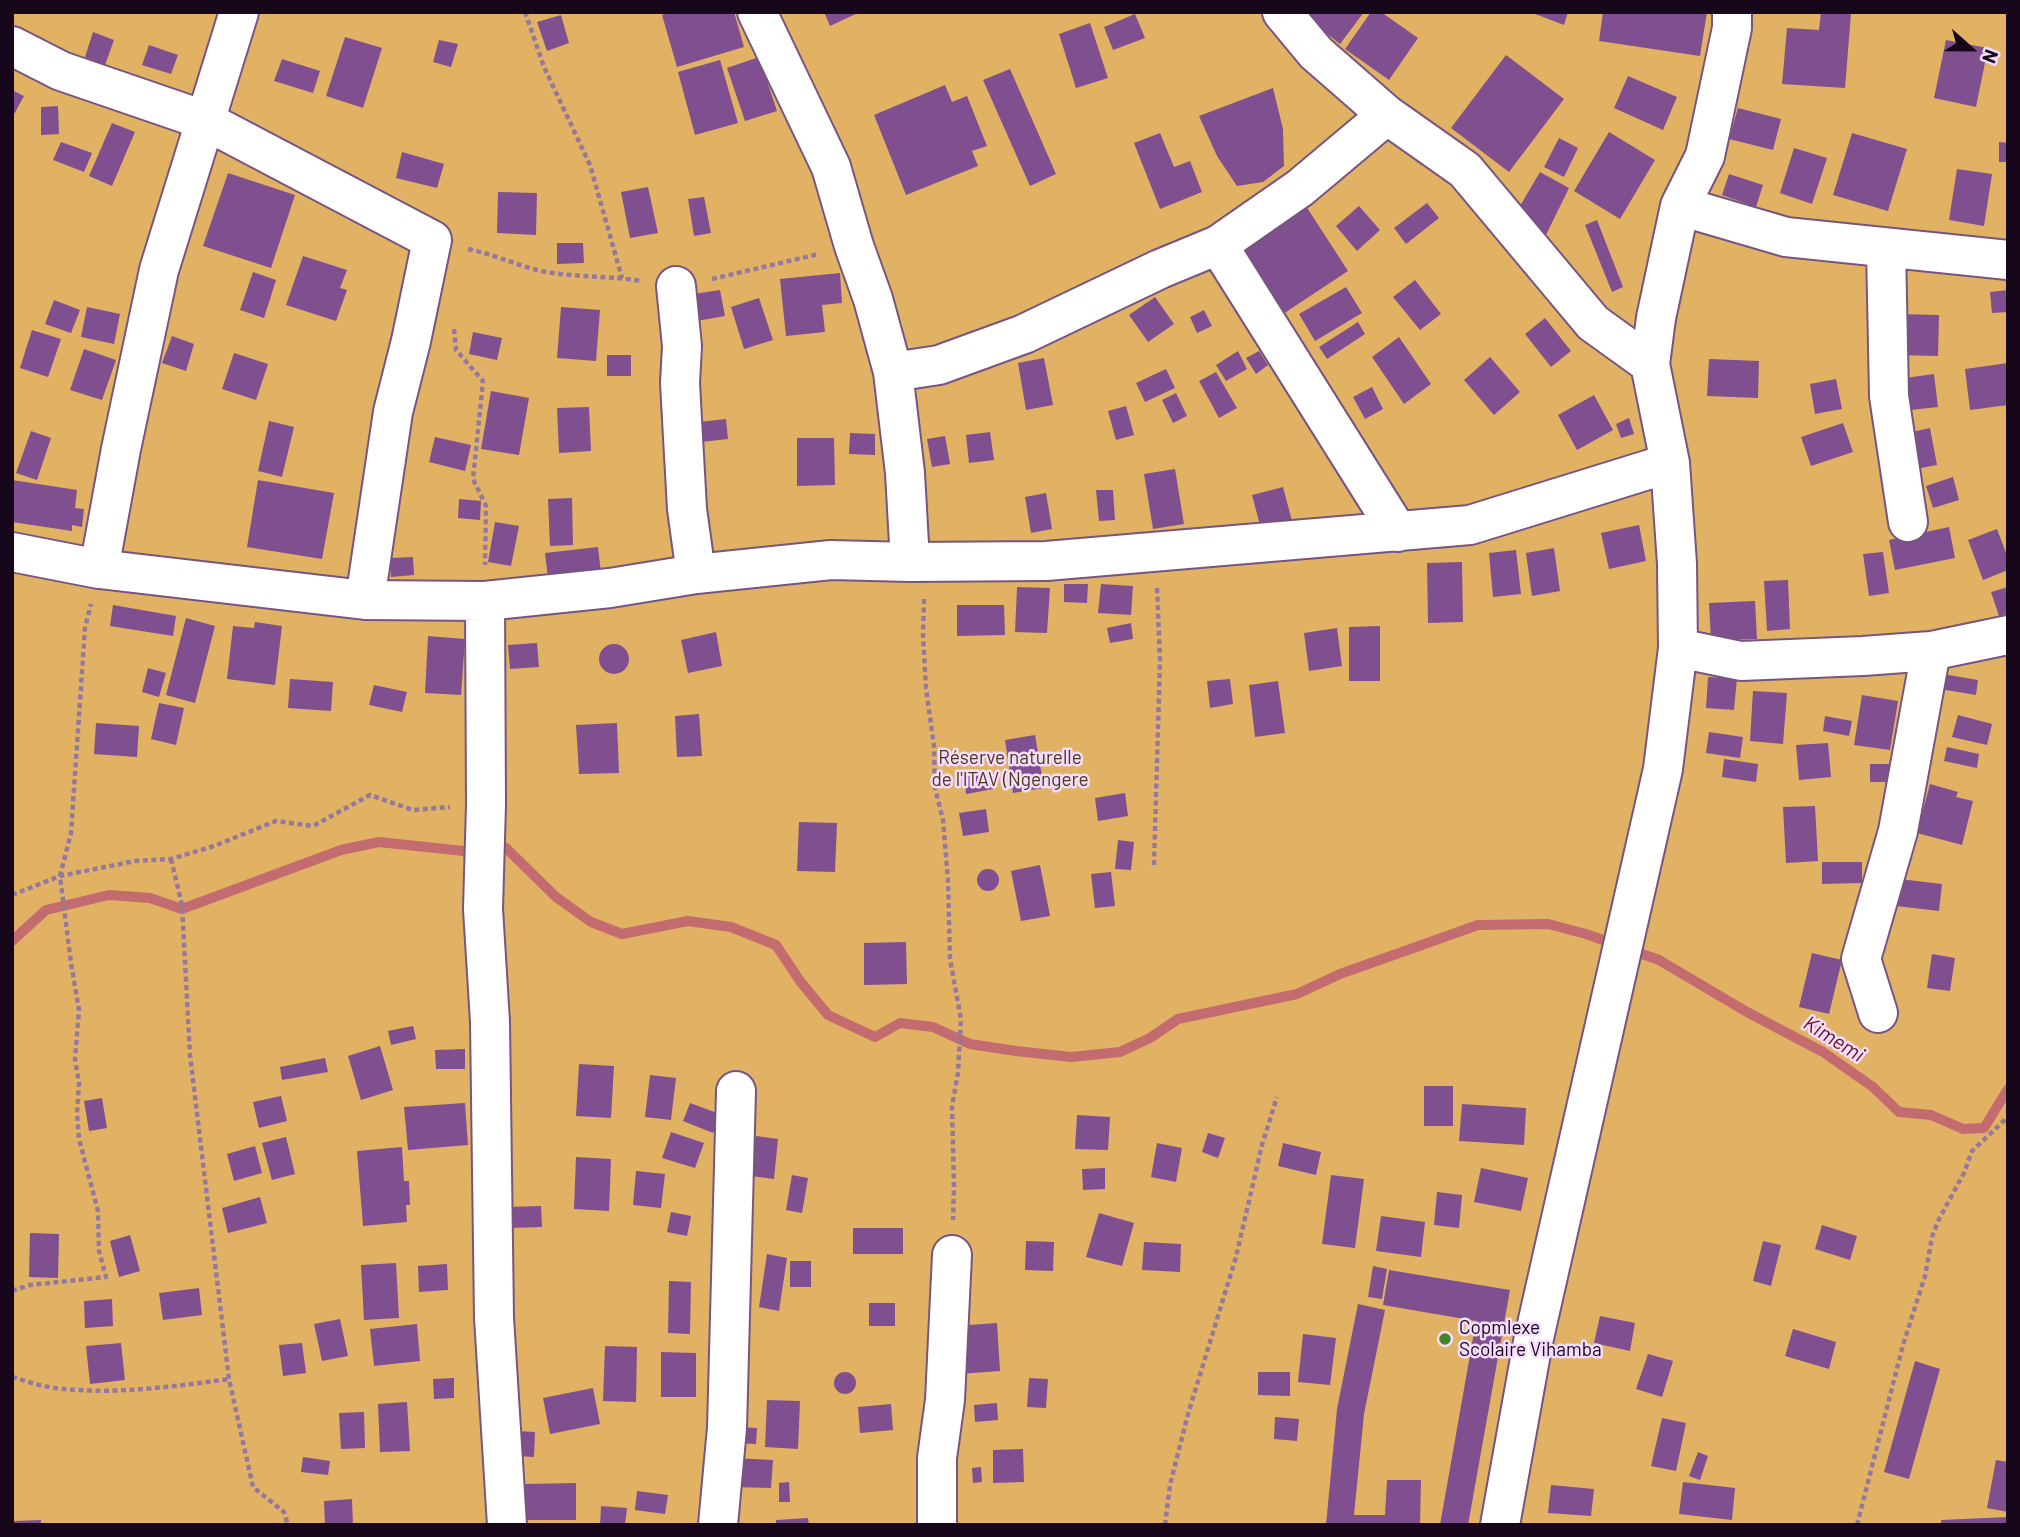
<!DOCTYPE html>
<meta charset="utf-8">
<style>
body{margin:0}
#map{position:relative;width:2020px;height:1537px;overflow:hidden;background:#f0c8fc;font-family:Barlow,sans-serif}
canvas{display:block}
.frame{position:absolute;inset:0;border:14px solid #16081a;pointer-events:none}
.north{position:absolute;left:1936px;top:14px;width:70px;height:70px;-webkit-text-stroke:5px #f4dcfc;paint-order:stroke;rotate:111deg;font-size:19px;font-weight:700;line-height:28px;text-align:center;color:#16081a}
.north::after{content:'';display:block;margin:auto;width:24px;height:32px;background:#16081a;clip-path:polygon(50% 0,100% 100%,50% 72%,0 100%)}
</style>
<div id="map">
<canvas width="2020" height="1537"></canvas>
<div class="frame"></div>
<div class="north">N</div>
</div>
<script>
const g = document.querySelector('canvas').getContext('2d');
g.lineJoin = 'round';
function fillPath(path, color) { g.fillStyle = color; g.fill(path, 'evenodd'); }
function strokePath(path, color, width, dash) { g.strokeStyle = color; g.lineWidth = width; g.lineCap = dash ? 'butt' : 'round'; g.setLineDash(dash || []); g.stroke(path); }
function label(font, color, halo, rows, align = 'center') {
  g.font = font + ' Barlow,sans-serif'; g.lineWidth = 5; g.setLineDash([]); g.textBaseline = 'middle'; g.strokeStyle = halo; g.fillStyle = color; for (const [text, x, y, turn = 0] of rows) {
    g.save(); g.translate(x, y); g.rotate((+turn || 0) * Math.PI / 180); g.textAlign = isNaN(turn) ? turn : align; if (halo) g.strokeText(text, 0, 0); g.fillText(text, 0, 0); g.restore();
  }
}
const green = new Path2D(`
 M12,12H2008V1525H12Z`);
const stream = new Path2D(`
 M506,848L556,897L591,922L622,934L688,921L731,927L776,945L800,981L828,1015L875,1037L900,1023L933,1027L970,1044L1016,1051L1071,1057L1120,1052L1150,1038L1178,1019L1297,994L1340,974L1478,925L1548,924L1586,934L1659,960L1747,1012L1823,1052L1873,1087L1899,1112L1931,1115L1963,1129L1984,1128L2008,1089
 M12,941L46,910L109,895L150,898L182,909L341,850L379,842L473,852`);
const building = new Path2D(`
 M670,12H734L744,47L677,67L662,15Z
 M824,12H860L830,26Z
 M1313,12H1364L1340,44L1308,19Z
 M1371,12H1381L1418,38L1389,80L1345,49Z
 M1530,12H1568L1564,25Z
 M1603,12H1707L1700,56L1599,41Z
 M1821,12L1851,13L1845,88L1782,84L1787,28L1819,30Z
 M1135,14L1145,38L1113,50L1104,27Z
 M561,15L569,43L547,51L537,22Z
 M1090,23L1108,78L1076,88L1059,34Z
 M93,32L114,40L105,65L85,57Z
 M345,37L382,48L363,108L326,96Z
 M439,40L458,44L451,67L433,62Z
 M1946,40L1988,48L1976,107L1934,98Z
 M149,45L178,55L171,74L142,65Z
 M1506,55L1564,99L1509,172L1451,128Z
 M759,57L777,111L745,121L727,68Z
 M282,59L320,71L313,93L274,81Z
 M720,60L738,123L695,135L678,72Z
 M1010,69L1056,174L1030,186L983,80Z
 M1628,76L1677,97L1663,130L1614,108Z
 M945,85L952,102L967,96L987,146L972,151L978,166L906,195L874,115Z
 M1273,88L1283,129L1284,166L1263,182L1237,186L1217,156L1199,116Z
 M12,90L24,96L12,118Z
 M58,106L59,134L41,135V107Z
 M1738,108L1781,119L1773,150L1729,139Z
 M112,123L135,132L112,186L89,176Z
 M1609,132L1655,160L1620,219L1574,191Z
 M1160,133L1174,167L1190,161L1202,192L1160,209L1134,143Z
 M1852,133L1907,149L1888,211L1833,195Z
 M1559,138L1578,148L1564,177L1544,167Z
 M61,142L92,153L84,172L53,160Z
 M1999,142L2008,143V162H1999Z
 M1794,148L1827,158L1812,204L1780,193Z
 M402,152L444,164L437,188L396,178Z
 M1957,169L1992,174L1984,226L1949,220Z
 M1540,172L1569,188L1543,241L1517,211Z
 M228,173L295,195L271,268L203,246Z
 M1729,174L1763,185L1756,207L1722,195Z
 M648,187L658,233L630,238L621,192Z
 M498,192L537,193L536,235L497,233Z
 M704,197L711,233L694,236L688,199Z
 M1304,203L1348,271L1280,316L1236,247Z
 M1427,203L1439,218L1406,244L1394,228Z
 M1359,206L1380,230L1357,251L1336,226Z
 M1597,220L1623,287L1612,292L1585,225Z
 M557,243H583L584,263L557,264Z
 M303,256L347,270L340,288L347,290L336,321L286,305Z
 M253,272L276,280L264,318L240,310Z
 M840,273L842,303L822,305L825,332L786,336L780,279Z
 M1415,280L1441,314L1420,330L1393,297Z
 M1346,287L1362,313L1315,341L1299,314Z
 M720,290L725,316L697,321L694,294Z
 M2008,290V312L1992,313L1990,292Z
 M1155,297L1174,324L1148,342L1129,315Z
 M759,298L773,340L744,349L731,307Z
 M54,300L80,310L71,333L45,324Z
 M87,307L120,314L114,344L81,337Z
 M561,307L600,310L596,361L557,358Z
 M1204,310L1212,326L1197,333L1190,317Z
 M1897,314L1939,315L1938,356L1895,355Z
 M1545,318L1571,351L1551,367L1525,334Z
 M1358,322L1365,334L1327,359L1319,347Z
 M32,330L61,339L48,377L20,368Z
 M473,332L502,338L497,360L469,354Z
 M172,336L194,344L186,371L162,363Z
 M1399,337L1431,384L1404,404L1372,357Z
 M84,349L116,360L102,400L70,390Z
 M1238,351L1247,369L1226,381L1216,365Z
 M1259,351L1268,365L1256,374L1246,358Z
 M234,353L268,364L256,400L222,389Z
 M607,355H631V376H607Z
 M1490,357L1520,392L1494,415L1464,380Z
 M1044,358L1053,405L1026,410L1018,363Z
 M1709,359L1759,361L1758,398L1707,396Z
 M2008,363V405L1970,410L1965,369Z
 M1166,369L1175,388L1145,402L1136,383Z
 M1216,372L1237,408L1219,418L1199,381Z
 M1934,374L1938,407L1901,411L1898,379Z
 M1836,379L1842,409L1815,414L1810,384Z
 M1372,387L1383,409L1365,419L1353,397Z
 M491,391L529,398L519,455L481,449Z
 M1176,393L1187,416L1173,423L1162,400Z
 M1594,395L1613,430L1577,450L1558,415Z
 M1126,406L1134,435L1116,440L1108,411Z
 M589,407L591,451L559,453L557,408Z
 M1629,418L1634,434L1621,438L1616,424Z
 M726,419L728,439L701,442L699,422Z
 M269,421L294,427L282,477L258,471Z
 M1843,423L1853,452L1811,466L1801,437Z
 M1930,428L1937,465L1905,471L1898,435Z
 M31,431L51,438L37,480L16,473Z
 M990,432L994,460L969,463L966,435Z
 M850,433L875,434V455L849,454Z
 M945,436L950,464L932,467L927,439Z
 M435,437L471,445L465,471L429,462Z
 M797,438H834L835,485L797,486Z
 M1175,469L1184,524L1153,529L1144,474Z
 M1953,477L1959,500L1933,508L1926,486Z
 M12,480L77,490L75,508L84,509L82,527L72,525V531L12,522Z
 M258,480L334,493L322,559L247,547Z
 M1283,487L1292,521L1261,529L1252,495Z
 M1096,490H1113L1115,520L1099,521Z
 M1046,493L1052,529L1031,533L1025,497Z
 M572,498L573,545L550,546L548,499Z
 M459,499L481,501L480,520L458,518Z
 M495,522L519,526L511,566L488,562Z
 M1639,525L1646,561L1609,569L1601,533Z
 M1949,527L1955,558L1895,570L1889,540Z
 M1997,529L2008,558V570L1983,580L1968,540Z
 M598,547L601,573L548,578L545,553Z
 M1554,548L1560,591L1532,596L1526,553Z
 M1516,550L1521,594L1493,597L1489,553Z
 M1883,552L1889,593L1869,596L1863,554Z
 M413,557L414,575L391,577L390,558Z
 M1462,562L1463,622L1428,623L1427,563Z
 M1788,580L1790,629L1767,631L1764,581Z
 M1064,584H1088L1087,603L1064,602Z
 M1101,584L1133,586L1131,615L1098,613Z
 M1017,587L1050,588L1047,633L1015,632Z
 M2008,587V613L1999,616L1991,592Z
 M1755,601L1757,639L1711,640L1709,603Z
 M113,605L176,616L173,636L110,626Z
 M957,605H1004L1005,635L957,636Z
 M186,618L215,626L195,703L166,695Z
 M255,622L282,626L275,685L227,679L233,626L254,628Z
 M1131,623L1133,639L1110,643L1107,628Z
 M1380,626V681H1349V627Z
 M1337,628L1342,666L1309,671L1304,633Z
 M716,632L722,666L688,673L681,640Z
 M428,636L465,639L461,695L425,693Z
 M537,643L539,667L510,669L508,645Z
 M599 659a15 15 0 1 1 30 0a15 15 0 1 1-30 0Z
 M148,668L166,673L159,697L142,692Z
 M1937,673L1978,680L1976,695L1934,688Z
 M1708,677L1737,678L1734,710L1706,708Z
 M290,679L333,682L331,711L288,708Z
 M1230,679L1233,704L1210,708L1207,681Z
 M1278,681L1285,733L1255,737L1249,685Z
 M374,685L407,692L402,712L369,705Z
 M1753,691L1787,693L1783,744L1750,741Z
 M1862,695L1898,701L1890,750L1854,745Z
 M159,703L184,708L176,745L151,739Z
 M699,714L702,756L677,757L675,716Z
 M1958,715L1992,724L1987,745L1952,737Z
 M1825,716L1852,721L1849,736L1823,731Z
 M96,723L139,726L137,757L94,754Z
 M617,723L619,773L579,774L576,725Z
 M1709,732L1743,737L1740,758L1706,753Z
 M1035,735L1044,788L1013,793L1005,740Z
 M1828,743L1831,777L1799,780L1796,745Z
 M1947,747L1979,754L1977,768L1944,761Z
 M1724,759L1758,764L1756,782L1722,777Z
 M1870,764H1889L1890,782H1870Z
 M991,772L993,789L966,794L964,776Z
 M1930,784L1958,792L1956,797L1973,801L1962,845L1917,833Z
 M1125,793L1128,816L1098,821L1095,798Z
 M1815,806L1818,861L1786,863L1783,807Z
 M986,809L989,832L963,836L959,813Z
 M799,822L837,823L835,872L797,871Z
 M1118,840L1134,842L1131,870L1115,869Z
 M1822,862H1862V883L1822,884Z
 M1040,865L1050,916L1021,921L1011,871Z
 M977 880a11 11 0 1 1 22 0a11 11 0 1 1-22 0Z
 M1111,872L1115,906L1095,908L1091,874Z
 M1900,879L1942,884L1939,911L1896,906Z
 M906,942L907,984L864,985V943Z
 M1812,953L1842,960L1829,1014L1799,1007Z
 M1932,954L1955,958L1950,991L1927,988Z
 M413,1026L416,1039L391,1045L388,1031Z
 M380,1046L393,1090L361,1100L348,1056Z
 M465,1049V1069H436L435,1050Z
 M325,1058L328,1072L282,1080L280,1067Z
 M579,1064L614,1066L611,1118L576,1116Z
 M650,1075L676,1078L671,1120L645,1117Z
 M1424,1086H1453V1126H1424Z
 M281,1096L287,1121L259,1128L253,1102Z
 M102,1098L107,1128L89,1131L84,1101Z
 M465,1103L468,1145L408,1150L404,1107Z
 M690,1103L720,1114L713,1133L683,1121Z
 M1462,1104L1526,1108L1524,1145L1459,1141Z
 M1077,1115L1110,1117L1108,1150L1075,1149Z
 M671,1132L704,1143L695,1168L662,1158Z
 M1208,1133L1225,1138L1218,1158L1202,1152Z
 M756,1136L778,1139L774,1179L751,1176Z
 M286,1137L295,1174L272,1180L262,1143Z
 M1157,1143L1182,1148L1176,1182L1151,1177Z
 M1283,1143L1321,1152L1316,1175L1278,1166Z
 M255,1146L262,1173L234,1181L227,1154Z
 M402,1147L404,1181H409L410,1205H406L407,1222L363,1226L357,1151Z
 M576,1157L611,1159L609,1211L574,1209Z
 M1105,1168V1189L1083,1190L1082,1169Z
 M1481,1168L1528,1178L1521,1211L1474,1202Z
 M636,1171L665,1174L661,1208L633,1205Z
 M792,1175L808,1178L802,1213L786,1210Z
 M1331,1175L1364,1179L1355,1248L1322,1244Z
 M1437,1192L1462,1195L1459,1228L1434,1225Z
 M260,1197L267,1223L228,1233L222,1208Z
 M541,1206L542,1227L509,1228L508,1207Z
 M671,1212L691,1216L687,1236L667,1232Z
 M1099,1213L1134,1223L1122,1266L1086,1257Z
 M1381,1216L1425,1222L1421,1257L1376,1251Z
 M1822,1225L1857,1236L1850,1260L1815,1249Z
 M853,1228H903V1254H853Z
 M30,1233L59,1234L58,1278L29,1277Z
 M130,1235L140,1271L119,1277L110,1241Z
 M1026,1241L1054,1242L1053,1271L1025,1270Z
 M1763,1241L1781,1245L1771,1286L1753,1281Z
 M1144,1242L1181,1244L1180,1272L1142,1270Z
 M767,1254L787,1258L779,1311L759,1307Z
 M790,1261H811V1287H790Z
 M396,1263L399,1318L364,1320L361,1265Z
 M447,1264L448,1290L419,1292L418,1266Z
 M1373,1266L1387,1269L1382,1299L1368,1297Z
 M1389,1270L1510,1290L1468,1525H1440L1476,1321L1383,1305Z
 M669,1281L691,1282L690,1334L668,1333Z
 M199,1288L202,1315L163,1320L159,1293Z
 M112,1299L113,1326L85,1328L84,1301Z
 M869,1303H895V1326H869Z
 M1358,1304L1385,1310L1364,1414L1354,1515H1385L1387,1480H1421L1420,1525H1326L1337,1409Z
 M1600,1316L1635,1323L1630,1351L1594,1343Z
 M340,1319L348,1356L322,1361L314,1324Z
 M997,1323L1000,1371L959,1374L956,1326Z
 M417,1324L420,1361L374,1366L370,1329Z
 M1793,1329L1836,1342L1829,1369L1785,1356Z
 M1303,1334L1336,1338L1330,1385L1298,1382Z
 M121,1343L125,1380L90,1384L86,1346Z
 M302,1343L306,1373L283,1376L279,1345Z
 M605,1346L637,1347L636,1402L603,1401Z
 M661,1352L696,1353V1397H661Z
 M1648,1354L1673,1361L1662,1397L1636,1389Z
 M1915,1361L1940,1369L1909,1479L1884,1472Z
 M1258,1372H1290V1396L1258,1395Z
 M834 1383a11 11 0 1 1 22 0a11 11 0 1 1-22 0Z
 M454,1378V1398L434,1399L433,1379Z
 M1029,1378L1048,1379L1046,1408L1027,1407Z
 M593,1388L600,1424L550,1434L543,1398Z
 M767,1400L800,1401L798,1449L765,1447Z
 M407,1402L410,1451L380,1452L378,1404Z
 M997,1403L998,1420L975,1422L974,1405Z
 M891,1404L893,1430L860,1433L858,1407Z
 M364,1412L365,1448L341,1449L339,1413Z
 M1275,1417L1299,1419L1297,1441L1274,1439Z
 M1662,1418L1686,1423L1676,1471L1651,1466Z
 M735,1427L757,1428L756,1444L734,1443Z
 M517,1431L535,1432L534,1457L516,1456Z
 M1023,1449L1024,1482L993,1483V1450Z
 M1698,1452L1708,1456L1700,1480L1689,1476Z
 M303,1457L330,1461L328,1475L301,1472Z
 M733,1458L773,1460L771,1488L732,1487Z
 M1996,1460L2008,1462V1512L1987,1508Z
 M981,1467L982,1482L973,1483L972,1468Z
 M789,1482L790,1502H779V1483Z
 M1683,1482L1735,1488L1732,1520L1679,1514Z
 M576,1483V1520H525L524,1484Z
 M1551,1485L1594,1489L1591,1516L1548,1513Z
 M637,1491L668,1495L665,1514L635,1510Z
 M352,1499L353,1525H325L324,1501Z
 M601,1506L627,1508L625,1525H600Z
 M2008,1517V1525H1941V1520Z
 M808,1518L809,1525H776V1520Z
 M41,1520V1525H12V1521Z`);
const path = new Path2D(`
 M525,12L544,67L590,165L622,278
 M468,249C492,254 514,264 537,270C571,278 607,275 641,281
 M712,279L819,254
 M454,329L456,350L483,381L473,479L486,506L485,565
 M924,599L923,637L926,688L934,746L935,788L943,820L948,880L950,959L961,1019L958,1073L952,1106L954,1187L953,1220
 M171,859L182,905L190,1055L229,1379L253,1487L284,1512L288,1525
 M1154,865L1160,660L1157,587
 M12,895L60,876L135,861L171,859L214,846L276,821L313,826L370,795L413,810L450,807
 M12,1291L30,1285L106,1277L99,1251L98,1211L79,1139L77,1114L79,1083L75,1059L79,1010L71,963L60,876L71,833L85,628L91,604
 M12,1377C26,1381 40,1386 55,1388C113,1395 171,1387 229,1379
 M1165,1525L1170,1485L1188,1414L1236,1257L1262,1145L1277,1097
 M1857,1525L1903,1345L1925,1276L1932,1237L1938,1221L1964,1173L1972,1151L2008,1117`);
const minor = new Path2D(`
 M757,12L831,167L854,246L873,299L893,372L905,473L910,562
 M1282,12L1316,53L1387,115L1465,170L1593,323L1650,364
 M12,46L61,71L204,120L432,240L411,341L393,412L365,600
 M1680,206L1786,237L2008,260
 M1218,245L1398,532
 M1886,248L1889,396L1908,522
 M676,286L682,346L680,383L687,509L696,574
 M893,372L939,365L1024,334L1160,269L1218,245L1300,188L1387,115
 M12,552L99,569L365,600L485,601L610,588L696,574L831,560L910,562L1046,561L1470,525L1670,463
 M99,569L121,449L159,270L239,12
 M485,601L486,804L483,909L490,1022L494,1318L507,1525
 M1678,648L1741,661L1863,656L1931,651L2008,635
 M1878,1013L1861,959L1898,831L1931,651
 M718,1525L727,1428L736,1091
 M937,1525V1458L945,1400L952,1255
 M1500,1525L1533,1342L1663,769L1678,648L1677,564L1670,463L1650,364L1656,318L1680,206L1705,156L1732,28V12`);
const markers = [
 [1445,1339,7,"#438527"]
];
const parkNames = [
 ["Réserve naturelle",1010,758],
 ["de l'ITAV (Ngengere",1010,780]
];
const poiNames = [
 ["Copmlexe",1459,1328],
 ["Scolaire Vihamba",1459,1350]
];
const waterNames = [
 ["Kimemi",1834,1039,32]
];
fillPath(green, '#e2b264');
strokePath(stream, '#c36b6f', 10);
fillPath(building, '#804f8f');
strokePath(minor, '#775481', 42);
strokePath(path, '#95789e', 4.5, [5, 3.5]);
strokePath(minor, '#fff', 38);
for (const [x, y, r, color] of markers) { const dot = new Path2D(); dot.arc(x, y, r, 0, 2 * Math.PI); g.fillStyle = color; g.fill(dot); strokePath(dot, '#f4dcfc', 2.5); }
label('19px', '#4d3816', '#f4dcfc', parkNames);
label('19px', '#16081a', '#f4dcfc', poiNames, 'left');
label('italic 21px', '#63111e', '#f4dcfc', waterNames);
</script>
